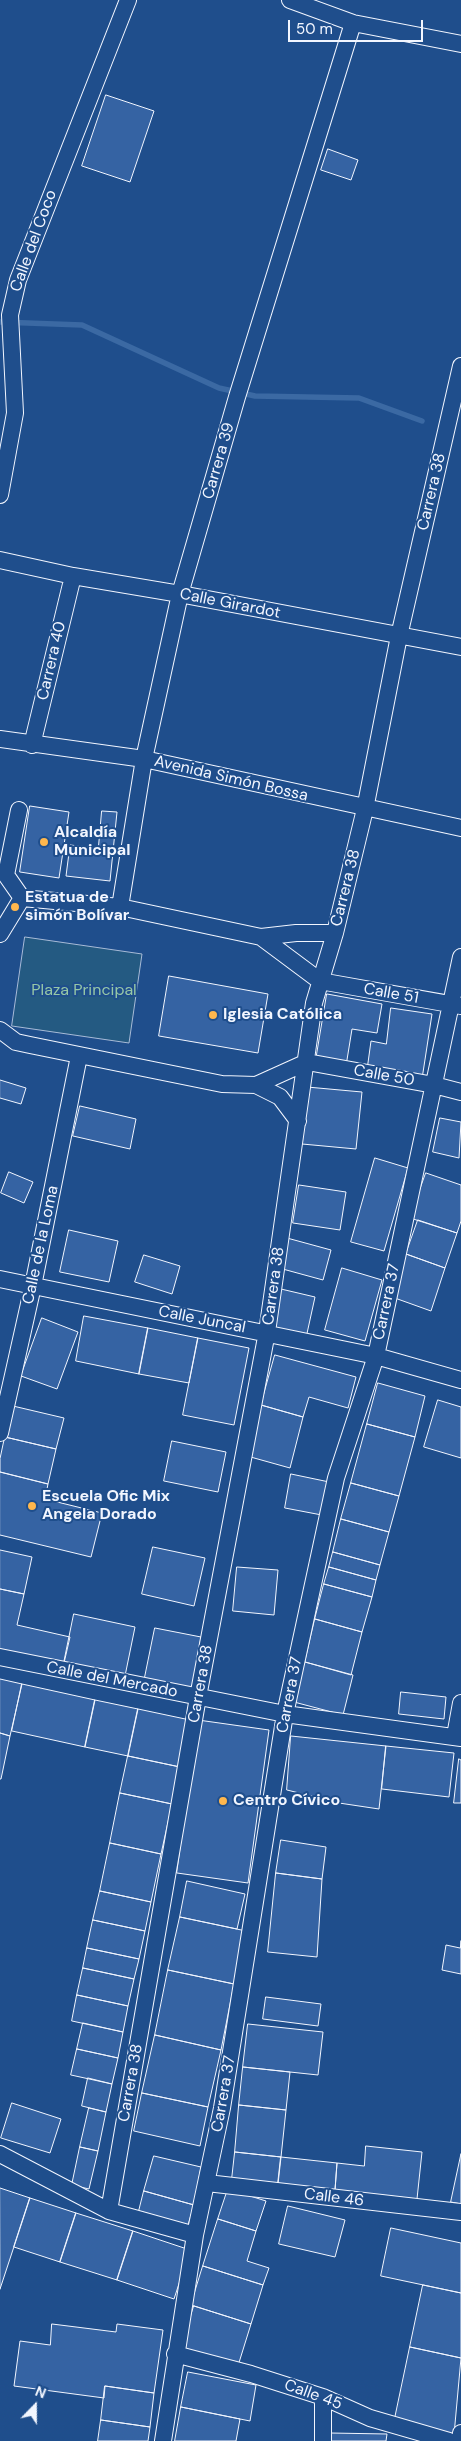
<!DOCTYPE html>
<meta charset="utf-8">
<style>
body{margin:0}
#map{position:relative;width:461px;height:2441px;overflow:hidden;background:#1f4e8c;font-family:"DM Sans",sans-serif}
canvas{display:block}
.north{position:absolute;left:10px;top:2381px;width:50px;height:50px;-webkit-text-stroke:4px #1f4e8c;paint-order:stroke;rotate:22deg;font-size:14px;font-weight:700;line-height:20px;text-align:center;color:#f2f6ff}
.north::after{content:'';display:block;margin:auto;width:18px;height:22px;background:#f2f6ff;clip-path:polygon(50% 0,100% 100%,50% 72%,0 100%)}
.scale{position:absolute;left:288px;top:20px;width:135px;height:22px;box-sizing:border-box;border:2px solid #f2f6ff;border-top:0;padding-left:6px;font-size:15px;line-height:18px;white-space:nowrap;color:#f2f6ff;-webkit-text-stroke:4px #1f4e8c;paint-order:stroke}
</style>
<div id="map">
<canvas width="461" height="2441"></canvas>
<div class="north">N</div>
<div class="scale">50 m</div>
</div>
<script>
const g = document.querySelector('canvas').getContext('2d');
g.lineJoin = 'round';
function fillPath(path, color) { g.fillStyle = color; g.fill(path, 'evenodd'); }
function strokePath(path, color, width, dash) { g.strokeStyle = color; g.lineWidth = width; g.lineCap = dash ? 'butt' : 'round'; g.setLineDash(dash || []); g.stroke(path); }
function label(font, color, halo, rows, align = 'center') {
  g.font = font + ' "DM Sans",sans-serif'; g.lineWidth = 4; g.setLineDash([]); g.textBaseline = 'middle'; g.strokeStyle = halo; g.fillStyle = color; for (const [text, x, y, turn = 0] of rows) {
    g.save(); g.translate(x, y); g.rotate((+turn || 0) * Math.PI / 180); g.textAlign = isNaN(turn) ? turn : align; if (halo) g.strokeText(text, 0, 0); g.fillText(text, 0, 0); g.restore();
  }
}
const green = new Path2D(`
 M25,937L142,954L129,1043L12,1026Z`);
const stream = new Path2D(`
 M0,322L82,325L219,388L255,396L359,398L422,421`);
const building = new Path2D(`
 M106,95L154,111L130,182L82,166Z
 M328,149L358,160L351,180L321,170Z
 M30,806L69,812L59,878L20,872Z
 M102,811L117,812L110,881L66,876L70,845L98,848Z
 M169,976L268,994L258,1053L159,1036Z
 M327,994L382,1004L377,1033L352,1029L346,1066L316,1060Z
 M391,1008L432,1014L422,1079L367,1070L371,1041L386,1044Z
 M0,1080L26,1088L21,1104L0,1098Z
 M307,1087L362,1092L356,1149L302,1144Z
 M80,1106L136,1119L130,1149L73,1136Z
 M440,1118L461,1122L459,1158L433,1152Z
 M375,1158L408,1168L384,1251L351,1242Z
 M9,1172L33,1182L24,1203L1,1193Z
 M426,1173L461,1185V1221L457,1233L410,1218Z
 M299,1185L346,1192L340,1230L293,1223Z
 M418,1220L457,1233L445,1268L406,1254Z
 M69,1230L118,1241L109,1282L60,1272Z
 M287,1238L331,1250L323,1280L279,1268Z
 M406,1254L445,1268L431,1311L392,1297Z
 M144,1255L180,1266L172,1294L135,1282Z
 M342,1268L382,1280L365,1341L325,1330Z
 M281,1289L315,1297L306,1338L272,1331Z
 M84,1316L148,1328L139,1374L76,1361Z
 M42,1318L78,1332L57,1389L21,1376Z
 M148,1328L198,1338L189,1383L139,1374Z
 M198,1338L249,1348L234,1425L183,1415Z
 M275,1355L356,1377L348,1408L309,1397L303,1417L261,1405Z
 M378,1383L425,1396L415,1437L367,1424Z
 M438,1400L461,1407V1458L424,1447Z
 M261,1405L303,1417L290,1468L247,1456Z
 M13,1406L64,1418L56,1449L5,1437Z
 M367,1424L415,1437L399,1496L351,1483Z
 M5,1437L56,1449L48,1484L0,1472V1459Z
 M172,1441L226,1452L218,1492L164,1481Z
 M0,1472L48,1484L45,1499L102,1513L91,1557L0,1535Z
 M291,1474L334,1483L327,1516L285,1508Z
 M351,1483L399,1496L389,1532L341,1519Z
 M341,1519L389,1532L380,1565L333,1552Z
 M153,1547L205,1558L194,1606L142,1594Z
 M0,1550L32,1557L24,1594L0,1589Z
 M333,1552L380,1565L376,1580L329,1567Z
 M237,1567L278,1570L274,1615L233,1611Z
 M329,1567L376,1580L372,1597L324,1584Z
 M324,1584L372,1597L362,1632L315,1619Z
 M0,1589L24,1594L17,1625L70,1637L64,1663L0,1649Z
 M74,1614L135,1627L125,1676L64,1663Z
 M315,1619L362,1632L351,1675L305,1662Z
 M155,1628L201,1637L192,1692L144,1682Z
 M305,1662L353,1675L343,1715L294,1702Z
 M0,1679L22,1684L10,1736L0,1733Z
 M22,1684L95,1700L85,1747L12,1731Z
 M401,1692L446,1697L444,1719L399,1714Z
 M95,1700L138,1709L128,1756L85,1747Z
 M138,1709L190,1720L180,1767L128,1756Z
 M198,1720L269,1730L248,1883L177,1873Z
 M0,1733L10,1736L1,1779H0Z
 M291,1736L386,1746L379,1809L339,1803L287,1790Z
 M386,1746L454,1753L449,1797L382,1789Z
 M128,1756L180,1767L172,1804L120,1793Z
 M459,1759L461,1760V1803H454Z
 M120,1793L172,1804L161,1854L110,1843Z
 M281,1840L326,1847L322,1879L276,1873Z
 M110,1843L161,1854L151,1902L100,1891Z
 M276,1873L322,1879L317,1957L268,1952Z
 M187,1881L245,1894L237,1929L180,1917Z
 M100,1891L151,1902L145,1931L93,1920Z
 M180,1917L246,1931L234,1984L168,1970Z
 M93,1920L145,1931L139,1959L87,1948Z
 M461,1941V1974L442,1970L446,1945L460,1948Z
 M87,1948L139,1959L134,1979L83,1968Z
 M83,1968L134,1979L128,2006L77,1995Z
 M168,1970L234,1984L221,2050L155,2035Z
 M77,1995L128,2006L123,2032L72,2021Z
 M266,1997L321,2004L318,2026L263,2019Z
 M83,2023L123,2032L118,2058L77,2049Z
 M248,2024L323,2032L318,2075L243,2067Z
 M155,2035L221,2050L208,2107L142,2093Z
 M77,2049L118,2058L112,2084L71,2075Z
 M243,2067L290,2072L286,2110L239,2105Z
 M88,2078L112,2084L106,2112L82,2106Z
 M142,2093L208,2107L200,2146L134,2131Z
 M12,2103L61,2119L50,2153L1,2138Z
 M239,2105L286,2110L281,2157L235,2152Z
 M89,2108L106,2112L98,2151L80,2147Z
 M366,2146L422,2152L417,2199L335,2190L337,2163L364,2166Z
 M80,2147L98,2151L89,2189L72,2185Z
 M235,2152L281,2157L278,2184L232,2179Z
 M461,2154V2204L451,2202Z
 M154,2156L201,2167L194,2205L144,2191Z
 M281,2157L337,2163L335,2190L278,2184Z
 M0,2188L30,2198L0,2289Z
 M228,2189L266,2201L256,2231L218,2219Z
 M144,2191L194,2205L188,2225L139,2211Z
 M30,2198L76,2213L60,2262L14,2247Z
 M288,2206L345,2220L335,2257L279,2244Z
 M76,2213L133,2231L117,2280L60,2262Z
 M218,2219L256,2231L247,2261L269,2268L263,2285L203,2266Z
 M391,2228L461,2243V2293L381,2276Z
 M133,2231L190,2250L174,2299L117,2280Z
 M203,2266L263,2285L251,2324L191,2305Z
 M423,2285L461,2293V2358L410,2347Z
 M194,2306L251,2324L237,2369L180,2351Z
 M52,2324L116,2332L117,2324L163,2330L154,2393L105,2386L104,2398L14,2386L20,2341L50,2345Z
 M410,2347L461,2358L454,2435L394,2423Z
 M188,2372L256,2385L250,2421L181,2407Z
 M105,2386L154,2393L150,2427L101,2420Z
 M181,2407L240,2419L236,2441H175Z
 M101,2420L150,2427L148,2441H98Z
 M330,2433L387,2434L386,2441H330Z`);
const minor = new Path2D(`
 M290,0L353,23L461,44
 M0,495L15,413L10,315L18,280L128,0
 M0,560L73,576L180,594L461,647
 M0,739L144,759L461,828
 M32,745L73,576
 M19,810L6,875L22,898
 M120,907L144,759L180,594L237,397L353,23
 M0,934L22,898L120,907L261,937L320,981L461,1006
 M261,937L296,933H335
 M0,1030L16,1042L30,1045L222,1084L256,1085L307,1062L434,1085L461,1092
 M256,1085L280,1097L298,1121
 M0,1279L376,1356L461,1380
 M0,1433L33,1286L79,1056
 M0,1657L285,1714L461,1738
 M455,1736L461,1703
 M0,2154L109,2211L195,2235
 M207,2183L461,2212
 M109,2211L198,1697L267,1332L314,1003L335,933L365,809L399,636L461,366
 M175,2354L251,2374L323,2397L370,2418L449,2441
 M163,2441L195,2235L222,2108L285,1714L336,1478L376,1356L461,957
 M323,2441V2397
 M460,2441L461,2433`);
const markers = [
 [44,842,5,"#ffb74d"],
 [15,907,5,"#ffb74d"],
 [213,1015,5,"#ffb74d"],
 [32,1506,5,"#ffb74d"],
 [223,1801,5,"#ffb74d"]
];
const streetNames = [
 ["Calle del Coco",34,241,-70],
 ["Carrera 39",219,461,-74],
 ["Carrera 38",432,492,-77],
 ["Calle Girardot",230,604,11],
 ["Carrera 40",52,661,-77],
 ["Avenida Simón Bossa",231,779,13],
 ["Carrera 38",346,888,-76],
 ["Calle 51",391,994,10],
 ["Calle 50",384,1076,10],
 ["Calle de la Loma",41,1245,-78],
 ["Carrera 38",274,1286,-82],
 ["Carrera 37",387,1302,-78],
 ["Calle Juncal",202,1320,11],
 ["Calle del Mercado",112,1680,11],
 ["Carrera 38",201,1684,-80],
 ["Carrera 37",290,1695,-79],
 ["Carrera 38",131,2083,-80],
 ["Carrera 37",224,2094,-80],
 ["Calle 46",334,2198,7],
 ["Calle 45",313,2395,20]
];
const poiNames = [
 ["Alcaldía",54,833],
 ["Municipal",54,851],
 ["Estatua de",25,898],
 ["simón Bolívar",25,916],
 ["Iglesia Católica",223,1015],
 ["Escuela Ofic Mix",42,1497],
 ["Angela Dorado",42,1515],
 ["Centro Cívico",233,1801]
];
const parkNames = [
 ["Plaza Principal",84,991]
];
fillPath(green, '#245a82');
strokePath(green, '#a8bbd7', 1);
strokePath(stream, '#3b69a3', 5.5);
fillPath(building, '#3563a3');
strokePath(building, '#f2f6ff', 1);
strokePath(minor, '#f2f6ff', 18);
strokePath(minor, '#1f4e8c', 16);
for (const [x, y, r, color] of markers) { const dot = new Path2D(); dot.arc(x, y, r, 0, 2 * Math.PI); g.fillStyle = color; g.fill(dot); strokePath(dot, '#1f4e8c', 2); }
label('16px', '#f2f6ff', '#1f4e8c', streetNames);
label('bold 16px', '#f2f6ff', '#1f4e8c', poiNames, 'left');
label('16px', '#97c8a6', '#1f4e8c', parkNames);
</script>
